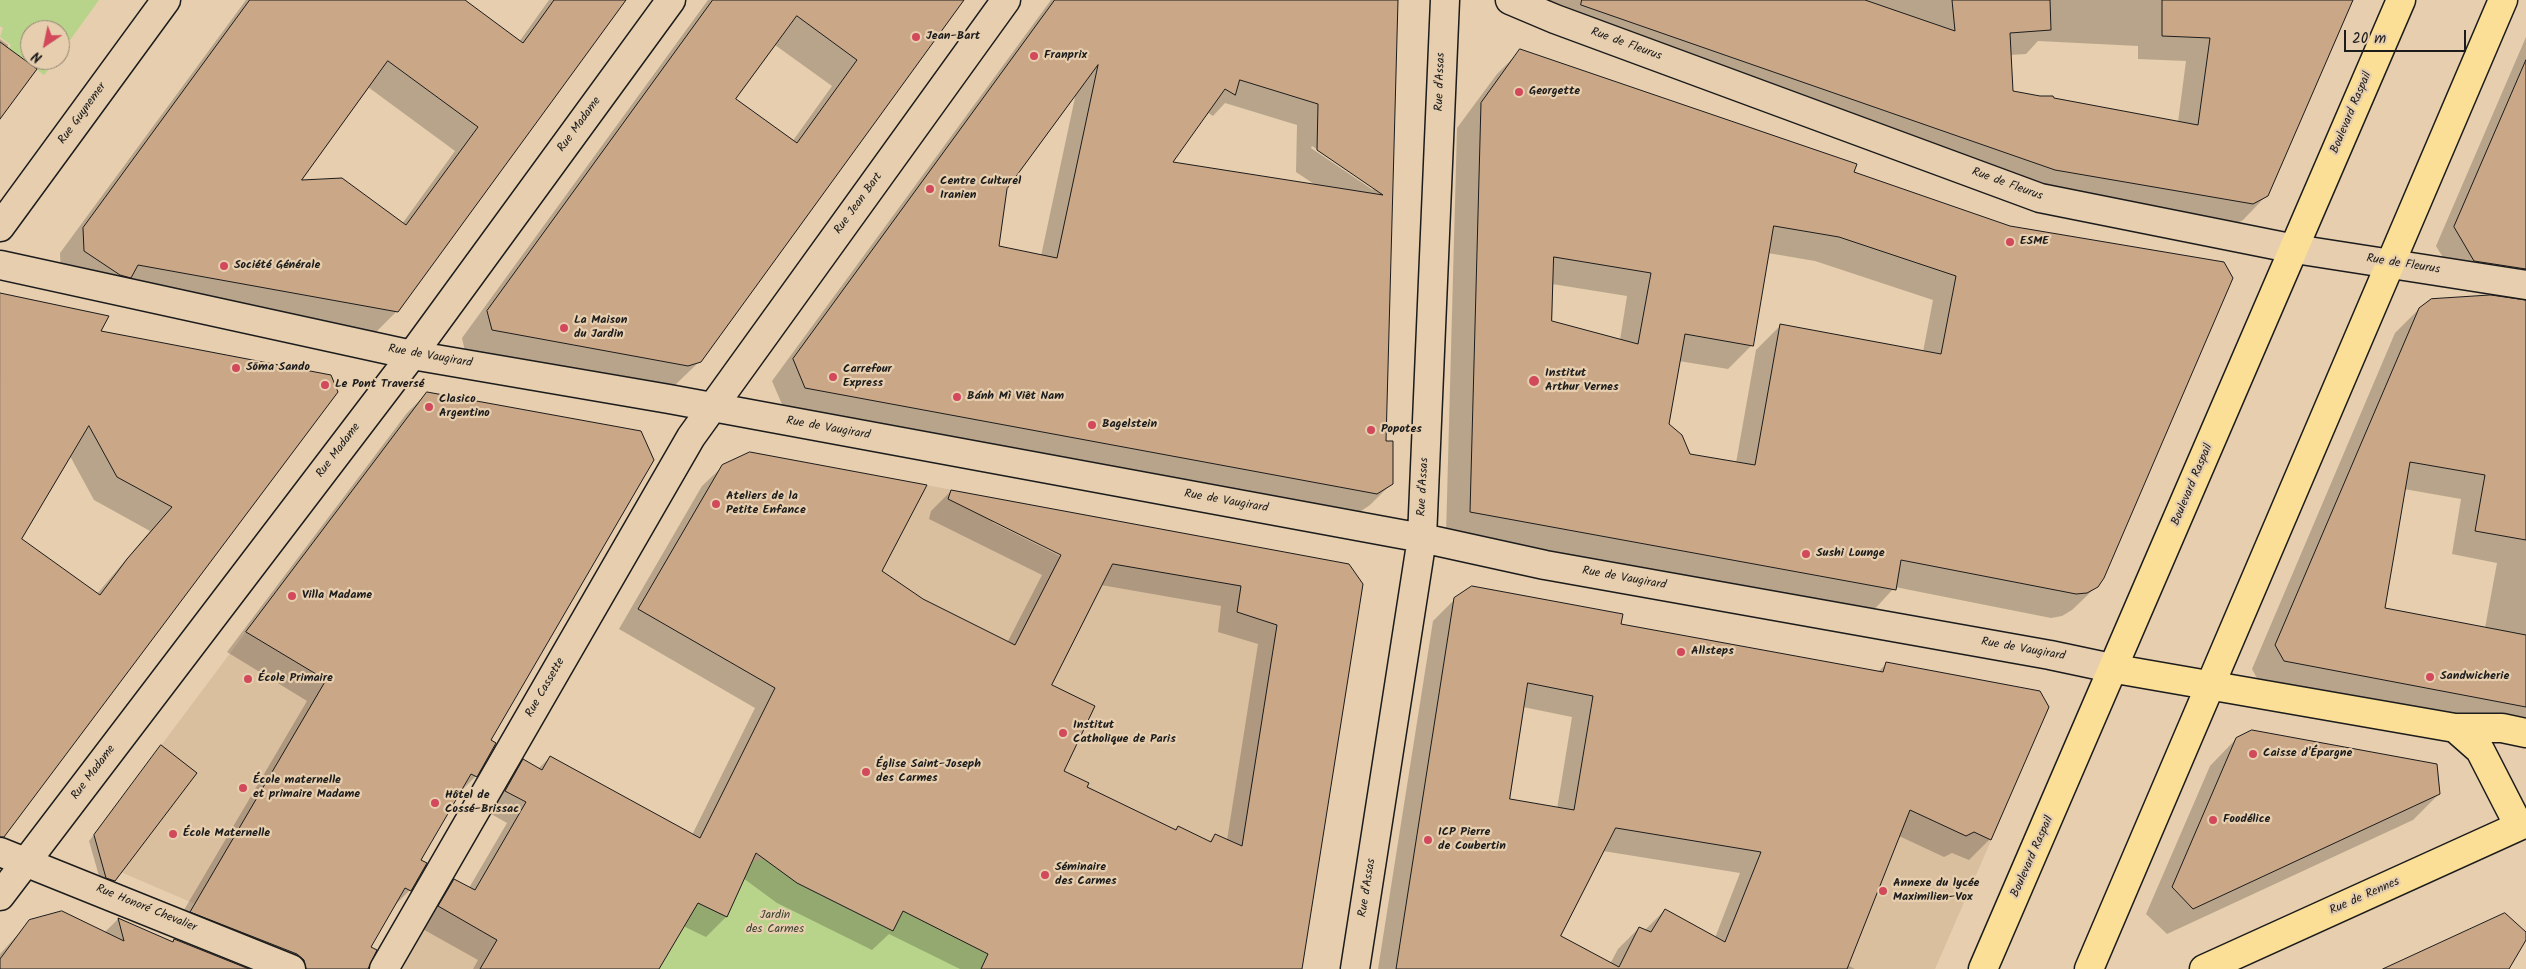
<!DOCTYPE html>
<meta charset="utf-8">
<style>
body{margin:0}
#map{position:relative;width:2526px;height:969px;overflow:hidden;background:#e6ceae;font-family:Kalam,sans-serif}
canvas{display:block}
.north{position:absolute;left:20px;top:20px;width:50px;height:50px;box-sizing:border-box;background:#e6ceae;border:1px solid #958774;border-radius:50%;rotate:214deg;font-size:14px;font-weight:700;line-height:20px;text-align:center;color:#1c1c1c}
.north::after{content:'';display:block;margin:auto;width:18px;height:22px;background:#d1495b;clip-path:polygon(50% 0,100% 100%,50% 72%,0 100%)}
.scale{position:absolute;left:2344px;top:30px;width:122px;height:22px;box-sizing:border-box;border:2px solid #1c1c1c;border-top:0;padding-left:6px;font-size:15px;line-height:18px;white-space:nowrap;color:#1c1c1c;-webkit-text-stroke:4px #e6ceae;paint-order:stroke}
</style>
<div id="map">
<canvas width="2526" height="969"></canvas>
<div class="north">N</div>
<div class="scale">20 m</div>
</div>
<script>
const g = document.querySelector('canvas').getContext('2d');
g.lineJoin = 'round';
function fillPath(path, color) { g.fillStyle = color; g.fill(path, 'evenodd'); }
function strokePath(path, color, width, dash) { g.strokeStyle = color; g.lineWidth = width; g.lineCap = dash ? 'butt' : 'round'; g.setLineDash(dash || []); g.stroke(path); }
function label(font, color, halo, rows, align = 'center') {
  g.font = font + ' Kalam,sans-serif'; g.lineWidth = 4.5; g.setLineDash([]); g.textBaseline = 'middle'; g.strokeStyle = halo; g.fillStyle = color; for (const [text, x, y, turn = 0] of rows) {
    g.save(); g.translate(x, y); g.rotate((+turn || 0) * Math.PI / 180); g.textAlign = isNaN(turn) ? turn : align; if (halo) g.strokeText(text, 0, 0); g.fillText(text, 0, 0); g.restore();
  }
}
const built = new Path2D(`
 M926,485L1349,564L1363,584L1302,969H659L698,903Z
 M246,632L333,684L317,857L398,901L366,955L337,965L102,864L94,835Z
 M1868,763L2000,820L1935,969H1786Z
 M454,879L475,890L601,969H402Z`);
const green = new Path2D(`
 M0,0H99L60,54V30H30V60H56L44,75L9,48L11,45L0,37L3,28L0,26Z
 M771,857L782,872L797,883L893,931L903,911L988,954L993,969H659L698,903L727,917L751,862Z`);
const shadow = new Path2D(`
 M246,0H463L519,42L549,0H624L397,311L373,335L61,275L60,253ZM368,87L455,151L402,224L299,181Z
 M708,0H962L700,361L673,387L466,356L462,338ZM775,45L832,86L792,142L734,99Z
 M1051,0H1397L1385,442L1391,484L1370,505L1355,515L784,409L772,381ZM1076,93L1041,256L997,247L1006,189ZM1225,103L1297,125L1296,172L1317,186L1171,163L1207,112L1213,116ZM1312,146L1373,187V190L1311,148Z
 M1542,0H2353L2267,195L2243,220L2228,228L2031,194ZM2038,41L2138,46V59L2186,61L2178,122L2012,92L2010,55L2026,54Z
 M2526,37V279H2456L2436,246Z
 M0,39L8,45L0,117Z
 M1521,50L1852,172L2010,227L2097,586L2072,610L2062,616L2051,618L1895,587L1871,613L1446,535L1457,128L1497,74ZM1768,253L1815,261L1933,300L1923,352L1780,326L1756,350L1736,463L1689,455L1667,425L1679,361L1728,369L1752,345ZM1552,284L1627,296L1620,340L1551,322Z
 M0,294L99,332L330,376L0,836ZM70,456L94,500L150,531L97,594L21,539Z
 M2526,301V734L2260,684L2252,669L2395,333L2420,308ZM2404,489L2461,499L2452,554L2497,563L2485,628L2383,609Z
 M427,393L490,741L476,776L459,793L420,861L410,890L392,908L370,947L367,969H264L171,932L307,701L227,652L407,413Z
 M723,466L922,600L1007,643L1042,575L929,519L931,511L951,491L1349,565L1301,969H960L889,934L872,950L777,903L743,878L726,917L706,937L683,926L658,969H473L478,960L419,927L434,900L454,880L469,888L507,823L486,811L503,780L523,760L538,769L550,757L692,835L755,708L619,629L702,486ZM992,522H997L1067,556L1066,559ZM1101,585L1221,606L1218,632L1258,644L1227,840L1216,835L1208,843L1175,831L1085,787L1063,771L1051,686Z
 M1455,599L1620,626L1878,672L1886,664L1990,839L1969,860L1952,853L1944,857L1899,836L1847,965L1855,969H1378L1433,621ZM1523,707L1572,717L1557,809L1508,800ZM1603,851L1740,873L1715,938L1665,910L1644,931L1639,928L1618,949L1610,964L1560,936Z
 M2236,739L2439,794L2413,820L2167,934L2146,914L2210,766Z
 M156,753L114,881L108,886L101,883L89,841Z
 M118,919L172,943L246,969H0V954L30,921L104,933Z`);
const building = new Path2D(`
 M250,0H465L523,43L554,0H626L398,312L138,265L131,278L120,275L84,251L83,228ZM388,61L478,127L406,225L342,178L302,180Z
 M713,0H964L701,362L688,366L492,330L487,311ZM797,16L857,60L797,143L736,99Z
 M1055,0H1398L1386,441H1393V484L1377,494L805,388L793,359ZM1098,65L1057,258L999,246L1007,189ZM1240,80L1318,104L1317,150L1383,195L1173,162L1225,89L1235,95Z
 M1582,0H1865L1955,31L1952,0H2050L2051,30L2010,33L2013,91L2040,96H2053L2054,98L2198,125L2210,38L2162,36V0H2353L2268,196L2253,204L2055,170L1581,5Z
 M0,42L37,69L0,119Z
 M1520,49L1857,164L1854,172L2010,226L2224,262L2233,278L2104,578L2098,587L2087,593L2076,594L1901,560L1896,590L1470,512L1481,103ZM1774,226L1839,237L1956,276L1941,354L1780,324L1755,465L1690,454L1682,435L1669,424L1685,334L1753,346ZM1554,257L1651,273L1638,344L1552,321Z
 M2526,60V269L2474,261L2454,227Z
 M0,293L109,316L101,331L331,375L338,392L4,837H0ZM89,426L117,477L172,507L127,559L100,595L22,539Z
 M2491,295L2526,300V540L2475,531L2485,475L2410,462L2385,608L2526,635V707L2284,661L2275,645L2419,308L2431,299Z
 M427,392L641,431L654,460L491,740L496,743L477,777L471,774L421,860L427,863L411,891L405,888L371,947L377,950L368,969H306L304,960L297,954L190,912L326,680L246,632Z
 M750,452L927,485L882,571L923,599L1015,645L1061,555L948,499L951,490L1349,564L1363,584L1302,969H981L988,954L903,911L893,931L797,883L756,853L727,917L698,903L659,969H480L497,940L438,906L454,879L475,890L526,802L505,791L523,759L542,770L550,756L700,838L775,688L638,609L722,465ZM1113,564L1241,586L1237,612L1277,625L1242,846L1215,834L1211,842L1178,826L1176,830L1087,787L1089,783L1064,771L1095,706L1052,685Z
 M1472,586L1623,614L1621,624L1883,672L1886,662L2040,691L2049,707L1991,840L1974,832L1966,836L1910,810L1847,969H1396L1454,598ZM1528,683L1593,696L1574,810L1510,799ZM1616,828L1761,852L1725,942L1665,909L1651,932L1639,927L1619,967L1561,936Z
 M2252,730L2437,764L2440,794L2193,909L2172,887L2236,738Z
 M161,745L197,773L115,881L106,878L94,835Z
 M62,911L124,941L118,918L173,942L174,939L249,969H0V959L29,920Z
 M2505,913L2526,932V940L2509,969H2383Z`);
const minor = new Path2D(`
 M1510,0L1555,19L2040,198L2295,249L2526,285
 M0,227L166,0
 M0,265L412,355L669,399L1422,538L1545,565L2050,655L2116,669
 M0,852L291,969
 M0,896L412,355L671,0
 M384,969L691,437L1006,0
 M1355,969L1422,538L1445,0`);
const major = new Path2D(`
 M2116,669L2455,728H2502L2526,733
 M2455,728L2480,750L2519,826
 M1983,969C2125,647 2262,323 2401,0
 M2089,969L2503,0
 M2204,969L2526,823`);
const markers = [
 [916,37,5,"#d1495b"],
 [1034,56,5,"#d1495b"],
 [1519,92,5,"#d1495b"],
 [930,189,5,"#d1495b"],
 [2010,242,5,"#d1495b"],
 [224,266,5,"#d1495b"],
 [564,328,5,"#d1495b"],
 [236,368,5,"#d1495b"],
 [833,377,5,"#d1495b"],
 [1534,381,6,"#d1495b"],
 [325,385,5,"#d1495b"],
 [957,397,5,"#d1495b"],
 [429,407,5,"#d1495b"],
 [1092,425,5,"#d1495b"],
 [1371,430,5,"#d1495b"],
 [716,504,5,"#d1495b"],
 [1806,554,5,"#d1495b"],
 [292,596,5,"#d1495b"],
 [1681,652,5,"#d1495b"],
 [2430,677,5,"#d1495b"],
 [248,679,5,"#d1495b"],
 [1063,733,5,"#d1495b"],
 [2253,754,5,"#d1495b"],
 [866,772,5,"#d1495b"],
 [243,788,5,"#d1495b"],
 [435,803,5,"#d1495b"],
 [2213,820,5,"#d1495b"],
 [173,834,5,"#d1495b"],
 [1428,840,5,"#d1495b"],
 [1045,875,5,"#d1495b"],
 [1883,891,5,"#d1495b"]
];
const poiNames = [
 ["Jean-Bart",926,37],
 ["Franprix",1044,56],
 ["Georgette",1529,92],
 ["Centre Culturel",940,182],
 ["Iranien",940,196],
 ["ESME",2020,242],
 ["Société Générale",234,266],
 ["La Maison",574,321],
 ["du Jardin",574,335],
 ["Sōma Sando",246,368],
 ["Carrefour",843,370],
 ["Express",843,384],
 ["Institut",1545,374],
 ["Arthur Vernes",1545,388],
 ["Le Pont Traversé",335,385],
 ["Bánh Mì Viêt Nam",967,397],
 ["Clasico",439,400],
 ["Argentino",439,414],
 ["Bagelstein",1102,425],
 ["Popotes",1381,430],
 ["Ateliers de la",726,497],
 ["Petite Enfance",726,511],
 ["Sushi Lounge",1816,554],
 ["Villa Madame",302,596],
 ["Allsteps",1691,652],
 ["Sandwicherie",2440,677],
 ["École Primaire",258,679],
 ["Institut",1073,726],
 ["Catholique de Paris",1073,740],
 ["Caisse d'Épargne",2263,754],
 ["Église Saint-Joseph",876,765],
 ["des Carmes",876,779],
 ["École maternelle",253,781],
 ["et primaire Madame",253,795],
 ["Hôtel de",445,796],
 ["Cossé-Brissac",445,810],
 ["Foodélice",2223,820],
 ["ICP Pierre",1438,833],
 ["de Coubertin",1438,847],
 ["École Maternelle",183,834],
 ["Séminaire",1055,868],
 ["des Carmes",1055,882],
 ["Annexe du lycée",1893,884],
 ["Maximilien-Vox",1893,898]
];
const streetNames = [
 ["Rue de Fleurus",1626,45,20],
 ["Rue d'Assas",1441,82,-88],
 ["Boulevard Raspail",2352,113,-67],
 ["Rue Guynemer",83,114,-54],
 ["Rue Madame",580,125,-54],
 ["Rue de Fleurus",2007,185,20],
 ["Rue Jean Bart",859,204,-54],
 ["Rue de Fleurus",2403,265,9],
 ["Rue de Vaugirard",430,357,10],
 ["Rue de Vaugirard",828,429,10],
 ["Rue Madame",339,451,-53],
 ["Boulevard Raspail",2193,485,-67],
 ["Rue d'Assas",1424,487,-87],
 ["Rue de Vaugirard",1226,502,10],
 ["Rue de Vaugirard",1624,579,10],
 ["Rue de Vaugirard",2023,650,10],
 ["Rue Cassette",546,688,-60],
 ["Rue Madame",94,773,-53],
 ["Boulevard Raspail",2033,857,-66],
 ["Rue d'Assas",1368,888,-81],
 ["Rue de Rennes",2365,897,-24],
 ["Rue Honoré Chevalier",146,909,22]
];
const parkNames = [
 ["Jardin",775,916],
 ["des Carmes",775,930]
];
fillPath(built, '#dabf9f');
fillPath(green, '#b8d48b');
fillPath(shadow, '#0003');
fillPath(building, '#caa787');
strokePath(building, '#1c1c1c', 1);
strokePath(minor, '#1c1c1c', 31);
strokePath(major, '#1c1c1c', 31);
strokePath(minor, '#e6ceae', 28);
strokePath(major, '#fbdf96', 28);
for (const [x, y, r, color] of markers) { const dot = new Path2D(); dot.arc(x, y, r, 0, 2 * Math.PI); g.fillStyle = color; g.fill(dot); strokePath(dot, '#e6ceae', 2); }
label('bold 12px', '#1c1c1c', '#e6ceae', poiNames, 'left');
label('12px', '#1c1c1c', '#e6ceae', streetNames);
label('12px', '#3b4132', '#e6ceae', parkNames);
</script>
